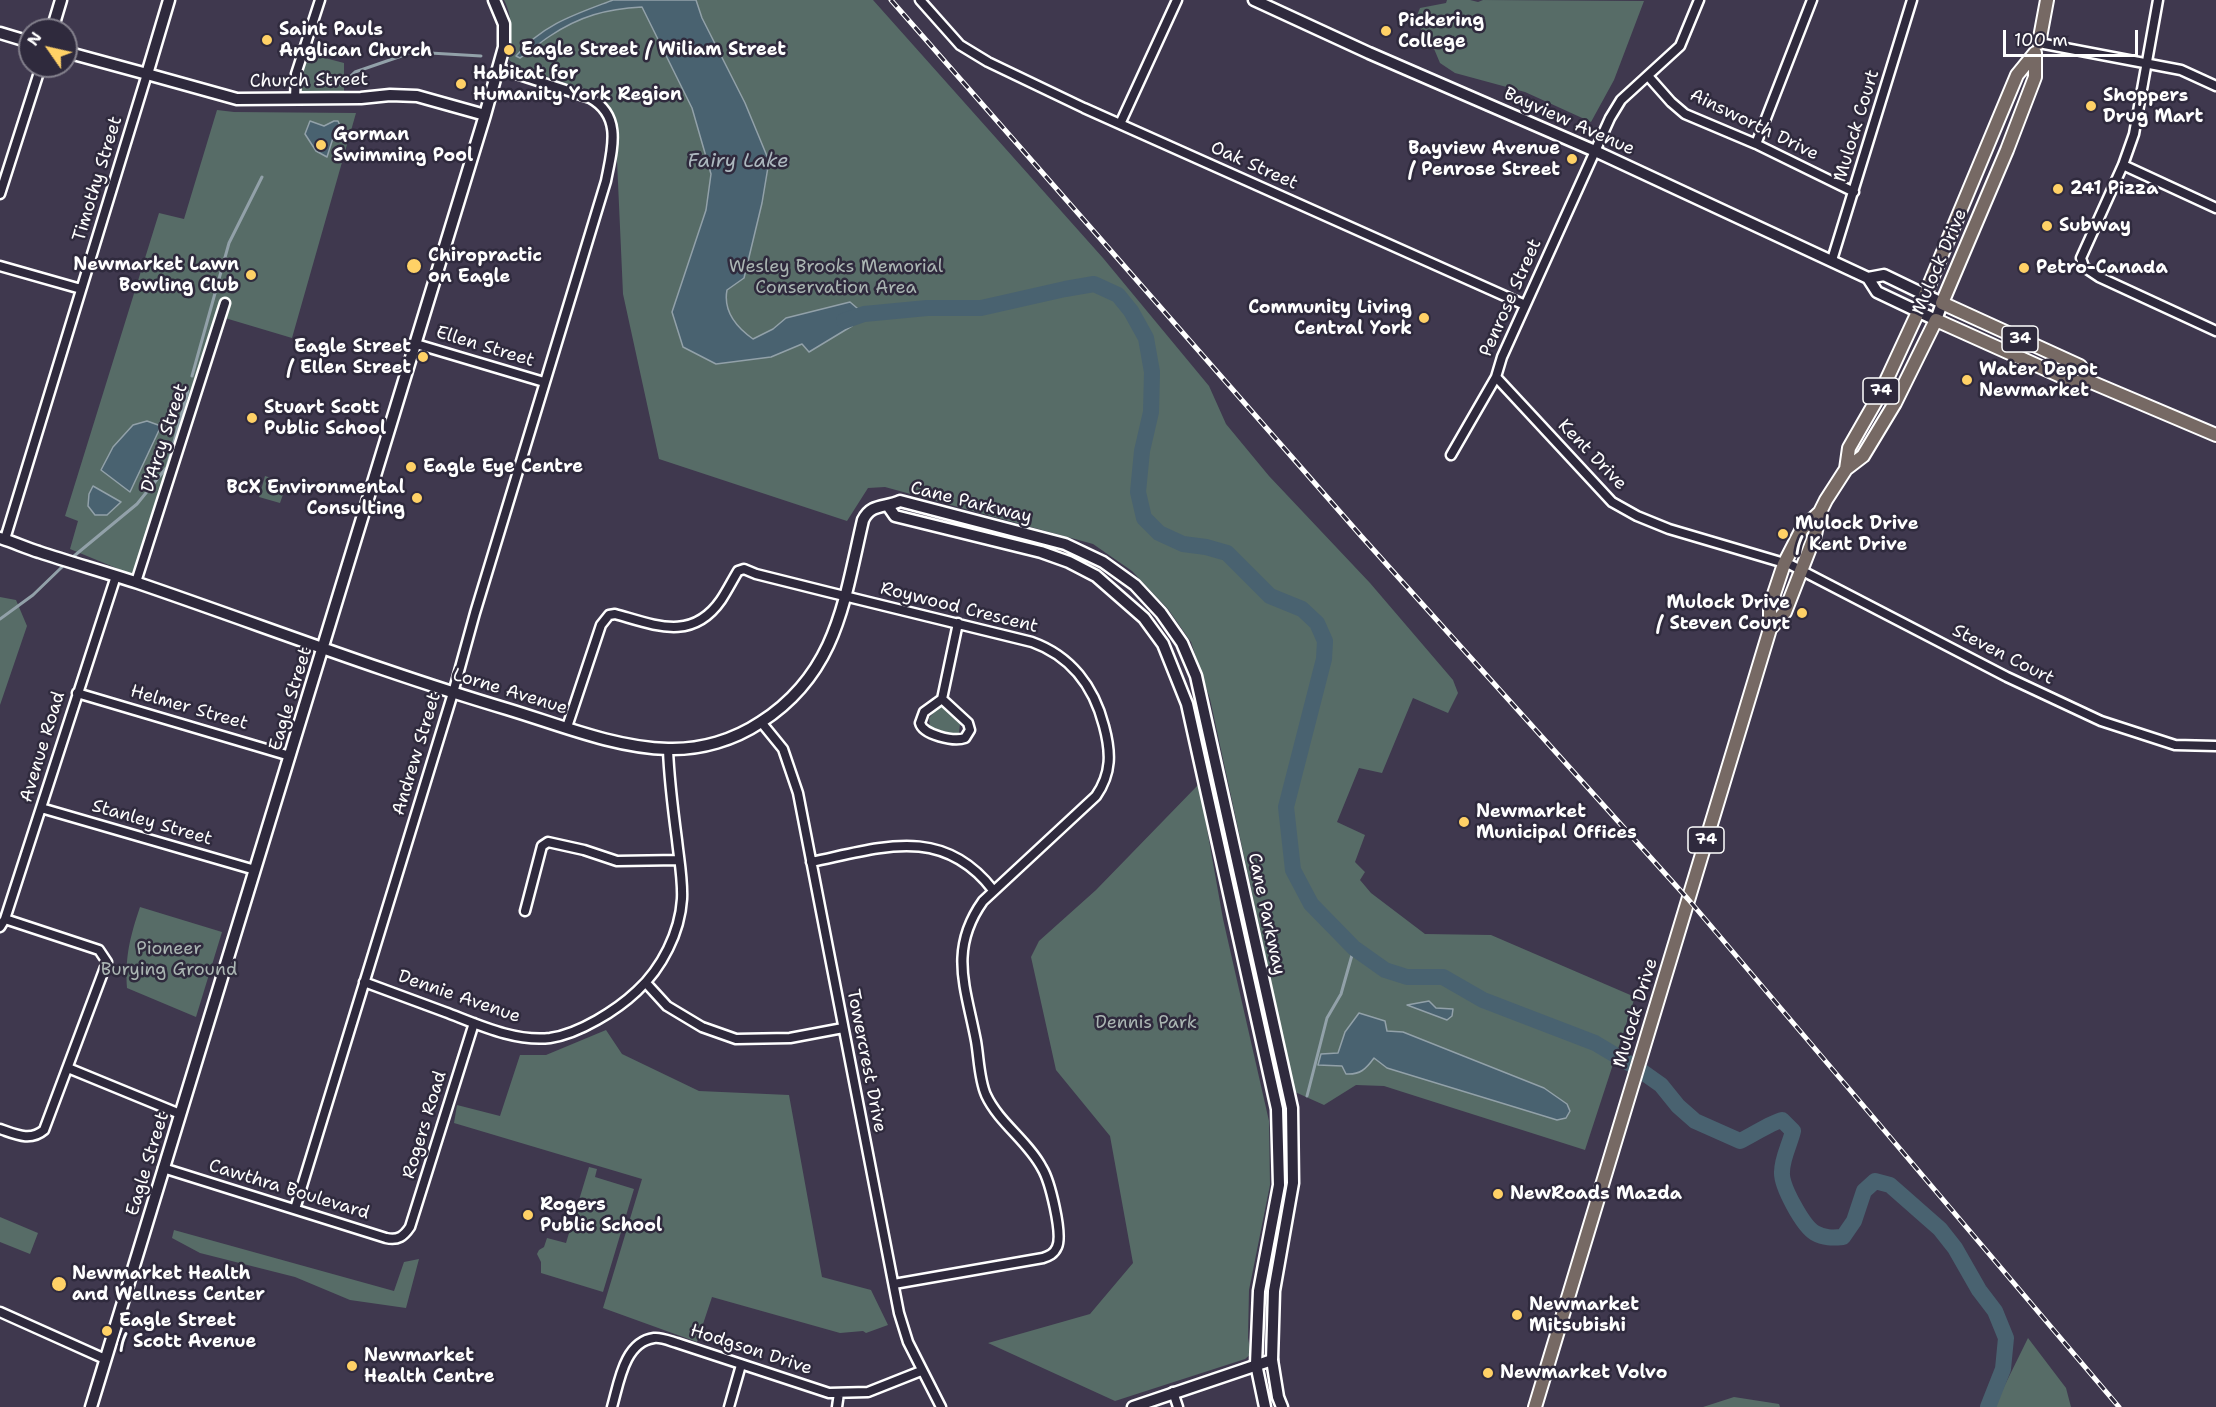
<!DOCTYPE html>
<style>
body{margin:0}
#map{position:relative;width:2216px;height:1407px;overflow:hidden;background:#3f384e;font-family:"Shantell Sans",sans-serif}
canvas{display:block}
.north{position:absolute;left:18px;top:18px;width:60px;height:60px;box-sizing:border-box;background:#2f2a3d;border:2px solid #827f8b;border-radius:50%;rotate:304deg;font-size:16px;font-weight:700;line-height:24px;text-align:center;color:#fff}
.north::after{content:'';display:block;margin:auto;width:21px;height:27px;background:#ffd166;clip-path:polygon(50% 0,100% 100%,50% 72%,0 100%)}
.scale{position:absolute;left:2003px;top:30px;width:135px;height:27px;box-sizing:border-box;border:3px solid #fff;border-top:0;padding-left:8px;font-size:18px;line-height:21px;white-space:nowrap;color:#fff;-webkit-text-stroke:4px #2f2a3d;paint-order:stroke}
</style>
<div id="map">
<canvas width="2216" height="1407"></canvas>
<div class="north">N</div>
<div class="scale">100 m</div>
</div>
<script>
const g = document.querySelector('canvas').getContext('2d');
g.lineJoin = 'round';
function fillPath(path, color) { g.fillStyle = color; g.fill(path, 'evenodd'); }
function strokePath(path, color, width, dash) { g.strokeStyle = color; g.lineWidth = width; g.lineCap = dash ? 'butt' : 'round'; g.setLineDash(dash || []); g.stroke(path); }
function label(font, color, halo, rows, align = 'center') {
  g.font = font + ' "Shantell Sans",sans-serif'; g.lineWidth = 5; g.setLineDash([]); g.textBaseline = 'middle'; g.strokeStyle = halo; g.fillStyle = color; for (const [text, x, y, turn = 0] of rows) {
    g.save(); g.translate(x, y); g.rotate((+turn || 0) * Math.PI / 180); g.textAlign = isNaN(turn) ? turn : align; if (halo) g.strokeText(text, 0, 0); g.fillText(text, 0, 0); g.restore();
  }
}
const green = new Path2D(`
 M504,0H873L1103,258L1209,386L1226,424L1269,476L1370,583L1453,680L1458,693L1448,713L1413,698L1382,773L1359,768L1337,822L1365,835L1355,862L1365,872L1360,880L1371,893L1425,934L1491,935L1635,997L1585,1150L1384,1086L1356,1085L1324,1105L1295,1092L1210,699L1191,642L1168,609L1132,571L1093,544L885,487L868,488L847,521L659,459L623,294L615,116L606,101L594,93L517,66L509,60C511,39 514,19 504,0Z
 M1447,0H1470L1478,2L1483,0L1644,1L1614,80L1591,122L1525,92L1455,73L1440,63L1429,37L1414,23L1420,8L1446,3Z
 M306,53L344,63V94L306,96L299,89V77Z
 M217,110L234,112L356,113L292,338L225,318L138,577L70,549L78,521L65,516L159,213L184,219Z
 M265,476L287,483L280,503L259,497Z
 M0,597L16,600L27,626L0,705Z
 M942,707L960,724L959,733H948L930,727L929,718L936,710Z
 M1199,784L1223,919L1269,1121L1270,1185L1249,1290L1248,1338L1251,1354L1245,1359L1115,1401L988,1343L1090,1314L1133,1263L1110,1136L1056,1070L1031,957L1039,941L1096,890Z
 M140,907L222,932L196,1017L127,988C125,956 130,937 140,907Z
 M606,1030L622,1054L699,1091L789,1095L822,1277L871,1290L888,1325L866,1333L863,1331L840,1333L712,1297L697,1342L603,1308L642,1179L454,1123L457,1105L500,1116L520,1055H546Z
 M589,1167L597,1169L595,1177L634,1189L603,1292L541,1273V1262L537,1254L539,1250L544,1247L547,1238L566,1243Z
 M0,1217L38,1233L30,1254L0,1242Z
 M174,1230L394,1291L404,1262L419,1259L406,1308L350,1300L295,1277L200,1253L172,1238Z
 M2028,1338L2066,1388L2071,1407H1994Z
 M1734,1397L1779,1404L1780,1407H1703Z`);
const water = new Path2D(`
 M613,0H696L702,18L745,103L769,161L762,203L744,278L727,290C723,311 736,327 753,339L773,329L786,318L850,302L864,314L852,326L809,352L802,344L771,357L716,364L683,347L672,312L706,210L711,174L692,108L642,7C606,9 580,16 550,36C539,43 531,51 520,58L516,56C543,24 576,14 613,0Z
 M310,121L324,126L334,121H338L343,133L333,138L327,157L316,151L305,134Z
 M147,421L161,426L130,492L101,470L113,447L133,425Z
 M93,486L121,502L107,515H95L88,506L89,494Z
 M1429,1001L1436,1008L1453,1009L1452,1016L1447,1020L1407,1005Z
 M1359,1013L1385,1021L1387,1031L1403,1032L1544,1088L1567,1104L1570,1111L1566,1118L1557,1120L1387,1068L1374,1058C1366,1069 1360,1075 1346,1074L1342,1066L1318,1065L1321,1054L1338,1053L1345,1032Z`);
const stream = new Path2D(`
 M341,85L355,72L413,52L481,56
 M192,376L229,243L262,177
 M74,556L137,504L167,467L188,391
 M0,619L33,595L62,567
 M1307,1096L1327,1018L1341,994L1354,948`);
const river = new Path2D(`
 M844,321L864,314L927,308H981L1065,289L1094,284L1118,295L1131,311L1146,338L1152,372L1151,412L1142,451L1138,492L1144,518L1159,533L1183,544L1206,547L1227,553L1270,596L1302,609L1317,623L1325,641L1324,659L1286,807L1293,870L1311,904L1354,948L1385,970L1407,977H1443L1483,1000L1595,1043L1637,1068L1661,1085L1678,1106L1695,1121L1740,1141C1751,1136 1772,1122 1782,1120L1793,1131C1790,1144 1782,1158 1782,1172C1781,1186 1803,1226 1815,1233C1824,1238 1832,1238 1843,1237L1854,1221L1864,1191L1875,1181L1890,1185L1940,1229L1955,1248L1979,1290L1995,1311L2006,1338L2003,1369L1988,1407`);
const minor = new Path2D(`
 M920,0L960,45L988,62L1084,108L1525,305
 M2158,0L2134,134L2123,165L2081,258L2084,267L2099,277L2216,331
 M2039,43L2181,70L2216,86
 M1648,76L1671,102L1685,114L1756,144L1854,192
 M295,98L296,74L320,0
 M1120,124L1177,0
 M1756,144L1812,0
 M2123,165L2216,208
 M0,194L41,66
 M1832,260L1912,0
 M0,266L81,289
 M416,344L544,382
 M1496,377L1612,502L1637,516L1669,529L1791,565L2007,677L2101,721L2175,745L2216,746
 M1451,455L1496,377L1502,357L1610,118L1621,100L1680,46L1699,0
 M5,539L147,74
 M136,582L225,303
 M77,693L290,756
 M942,699L968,723L970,730L965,738C954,742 923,735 920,723L924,712L942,699L958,623
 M761,722L783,749L798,793L899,1313L908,1342L941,1407
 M567,727L601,625L609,615L615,614C655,625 692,642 721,600C727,591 732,581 738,571L744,569L756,574L828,592L1032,642C1071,656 1094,687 1104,726C1111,752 1112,773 1096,796L983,901C948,950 966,988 976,1041C979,1058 979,1079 986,1095C999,1123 1028,1141 1042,1168C1050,1181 1063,1234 1057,1247C1054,1254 1049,1256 1043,1258L894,1284
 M41,808L255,870
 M811,862C880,848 942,824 993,890
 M525,911L542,846L548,842L584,850L617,861L679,860
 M0,927L5,919L116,576
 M364,982C391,992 418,1002 445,1012C477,1024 514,1042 550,1038C579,1034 617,1010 637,991C662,968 680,932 682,899C683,880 679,859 677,840C673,810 669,780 668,749
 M646,983L667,1006L702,1027L736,1039L790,1038L843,1028
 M68,1068L180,1114
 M0,1129C15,1134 30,1142 44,1130L107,962L99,950L5,919
 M163,1168L386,1238C398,1241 404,1236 410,1227L474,1023
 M295,1209L453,693L475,613L606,181C612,150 623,116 590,98L498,68
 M0,1312L105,1359
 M1173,1392L1178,1407
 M612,1407C619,1383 624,1342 654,1338C661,1337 670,1341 677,1343L829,1393L868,1392L921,1371
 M729,1407L741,1365
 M837,1407L839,1393`);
const tertiary = new Path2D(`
 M52,30L61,0
 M0,33L30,42
 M66,52L147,74L169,0
 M1133,1407L1272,1360`);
const secondary = new Path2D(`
 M1254,0L1369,53L1595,151L1868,278L1877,292L1936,320L1942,303L1884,275L1868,278
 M147,74L237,99L361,98L390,95L417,96L485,115
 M888,506L895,516L1041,552L1069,562L1096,576L1144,618L1163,644L1187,704L1277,1109L1279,1185L1259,1291L1256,1364L1265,1407
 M0,538C13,542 26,548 39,552C72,563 105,572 138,583C261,625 382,672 507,709C557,724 615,748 668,749C701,750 734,740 761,722C837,673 844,601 863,520C871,503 885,508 900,501L1065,544L1103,562L1135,585L1161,613L1182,643L1196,676L1292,1108L1293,1183L1274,1291L1272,1360L1278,1397L1282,1407
 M91,1407L485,115L504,47V24L494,0`);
const primary = new Path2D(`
 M2039,43L2047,0
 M2035,53V77L2007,150L1942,303L2080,366L2091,382
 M1925,295L2017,75L2035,53
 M1846,469L1849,448L1880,394L1918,312
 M1770,629L1785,612L1815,535L1820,512L1826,500L1846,469L1863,456L1895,403L1936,320L2074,382H2091L2216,435
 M1535,1407L1770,629V606L1784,564L1802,529L1820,512`);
const rail = new Path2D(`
 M891,0L1362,537L1688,899L2119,1407`);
const markers = [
 [1386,31,6,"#ffd166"],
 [267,40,6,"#ffd166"],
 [509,50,6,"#ffd166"],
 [461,84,6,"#ffd166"],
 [2091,106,6,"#ffd166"],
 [321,145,6,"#ffd166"],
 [1572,159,6,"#ffd166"],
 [2058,189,6,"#ffd166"],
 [2047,226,6,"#ffd166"],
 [414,266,8,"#ffd166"],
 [2024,268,6,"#ffd166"],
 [251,275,6,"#ffd166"],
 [1424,318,6,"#ffd166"],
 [423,357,6,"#ffd166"],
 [1967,380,6,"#ffd166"],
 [252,418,6,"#ffd166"],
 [411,467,6,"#ffd166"],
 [417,498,6,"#ffd166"],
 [1783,534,6,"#ffd166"],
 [1802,613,6,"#ffd166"],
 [1464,822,6,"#ffd166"],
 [1498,1194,6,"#ffd166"],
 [528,1215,6,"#ffd166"],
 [59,1284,8,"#ffd166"],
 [1517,1315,6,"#ffd166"],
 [107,1331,6,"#ffd166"],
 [352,1366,6,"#ffd166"],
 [1488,1373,6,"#ffd166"]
];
const shields = [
 [2020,339,36],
 [1881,391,36],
 [1706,840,36]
];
const shieldNames = [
 ["34",2020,339],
 ["74",1881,391],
 ["74",1706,840]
];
const poiNames = [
 ["Pickering",1398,21],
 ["College",1398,42],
 ["Saint Pauls",279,30],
 ["Anglican Church",279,51],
 ["Eagle Street / Wiliam Street",521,50],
 ["Habitat for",473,74],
 ["Humanity York Region",473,95],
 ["Shoppers",2103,96],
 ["Drug Mart",2103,117],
 ["Gorman",333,135],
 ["Swimming Pool",333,156],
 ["Bayview Avenue",1560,149,"right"],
 ["/ Penrose Street",1560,170,"right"],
 ["241 Pizza",2070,189],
 ["Subway",2059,226],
 ["Chiropractic",428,256],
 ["on Eagle",428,277],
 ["Newmarket Lawn",239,265,"right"],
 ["Bowling Club",239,286,"right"],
 ["Petro-Canada",2036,268],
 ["Community Living",1412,308,"right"],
 ["Central York",1412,329,"right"],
 ["Eagle Street",411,347,"right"],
 ["/ Ellen Street",411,368,"right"],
 ["Water Depot",1979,370],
 ["Newmarket",1979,391],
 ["Stuart Scott",264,408],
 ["Public School",264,429],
 ["Eagle Eye Centre",423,467],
 ["BCX Environmental",405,488,"right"],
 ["Consulting",405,509,"right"],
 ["Mulock Drive",1795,524],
 ["/ Kent Drive",1795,545],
 ["Mulock Drive",1790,603,"right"],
 ["/ Steven Court",1790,624,"right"],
 ["Newmarket",1476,812],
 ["Municipal Offices",1476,833],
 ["NewRoads Mazda",1510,1194],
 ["Rogers",540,1205],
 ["Public School",540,1226],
 ["Newmarket Health",72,1274],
 ["and Wellness Center",72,1295],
 ["Newmarket",1529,1305],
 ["Mitsubishi",1529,1326],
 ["Eagle Street",119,1321],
 ["/ Scott Avenue",119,1342],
 ["Newmarket",364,1356],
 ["Health Centre",364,1377],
 ["Newmarket Volvo",1500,1373]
];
const streetNames = [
 ["Church Street",309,81,-1],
 ["Bayview Avenue",1569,122,24],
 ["Ainsworth Drive",1754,125,26],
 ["Mulock Court",1857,126,-73],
 ["Oak Street",1254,166,24],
 ["Timothy Street",98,179,-73],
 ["Mulock Drive",1940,262,-67],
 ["Penrose Street",1511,298,-66],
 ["Ellen Street",485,347,17],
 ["D'Arcy Street",165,438,-72],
 ["Kent Drive",1592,455,46],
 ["Cane Parkway",971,503,14],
 ["Roywood Crescent",959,608,14],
 ["Steven Court",2003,655,27],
 ["Lorne Avenue",510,692,17],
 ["Eagle Street",291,699,-73],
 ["Helmer Street",189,708,16],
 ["Avenue Road",43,747,-73],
 ["Andrew Street",417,754,-73],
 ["Stanley Street",152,823,16],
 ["Cane Parkway",1266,914,78],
 ["Dennie Avenue",459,997,19],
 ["Mulock Drive",1636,1013,-73],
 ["Towercrest Drive",866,1061,79],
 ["Rogers Road",425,1125,-73],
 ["Eagle Street",148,1164,-73],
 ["Cawthra Boulevard",289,1190,17],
 ["Hodgson Drive",751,1350,18]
];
const parkNames = [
 ["Wesley Brooks Memorial",836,267],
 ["Conservation Area",836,288],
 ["Pioneer",169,949],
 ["Burying Ground",169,970],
 ["Dennis Park",1146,1023]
];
const waterNames = [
 ["Fairy Lake",738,162]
];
fillPath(green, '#576c67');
fillPath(water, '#496270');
strokePath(water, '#92a1a9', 1.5);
strokePath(stream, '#92a1a9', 3);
strokePath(river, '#496270', 16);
strokePath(minor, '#fff', 13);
strokePath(tertiary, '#fff', 15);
strokePath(secondary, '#fff', 15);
strokePath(primary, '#fff', 16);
strokePath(minor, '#2f2a3d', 8);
strokePath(tertiary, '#2f2a3d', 10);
strokePath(secondary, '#2f2a3d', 10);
strokePath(primary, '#766964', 12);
strokePath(rail, '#fff', 5);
strokePath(rail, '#2f2a3d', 3, [9]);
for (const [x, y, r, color] of markers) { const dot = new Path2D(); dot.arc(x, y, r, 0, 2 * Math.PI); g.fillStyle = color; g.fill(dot); strokePath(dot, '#2f2a3d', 2); }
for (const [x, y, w] of shields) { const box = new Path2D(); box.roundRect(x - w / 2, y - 13, w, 26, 4.5); g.fillStyle = '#2f2a3d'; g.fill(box); strokePath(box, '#fff', 1.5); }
label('bold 16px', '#fff', null, shieldNames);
label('bold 18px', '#fff', '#2f2a3d', poiNames, 'left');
label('18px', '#fff', '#2f2a3d', streetNames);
label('18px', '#abb6b3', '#2f2a3d', parkNames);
label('italic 20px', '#adb8bf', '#2f2a3d', waterNames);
</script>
